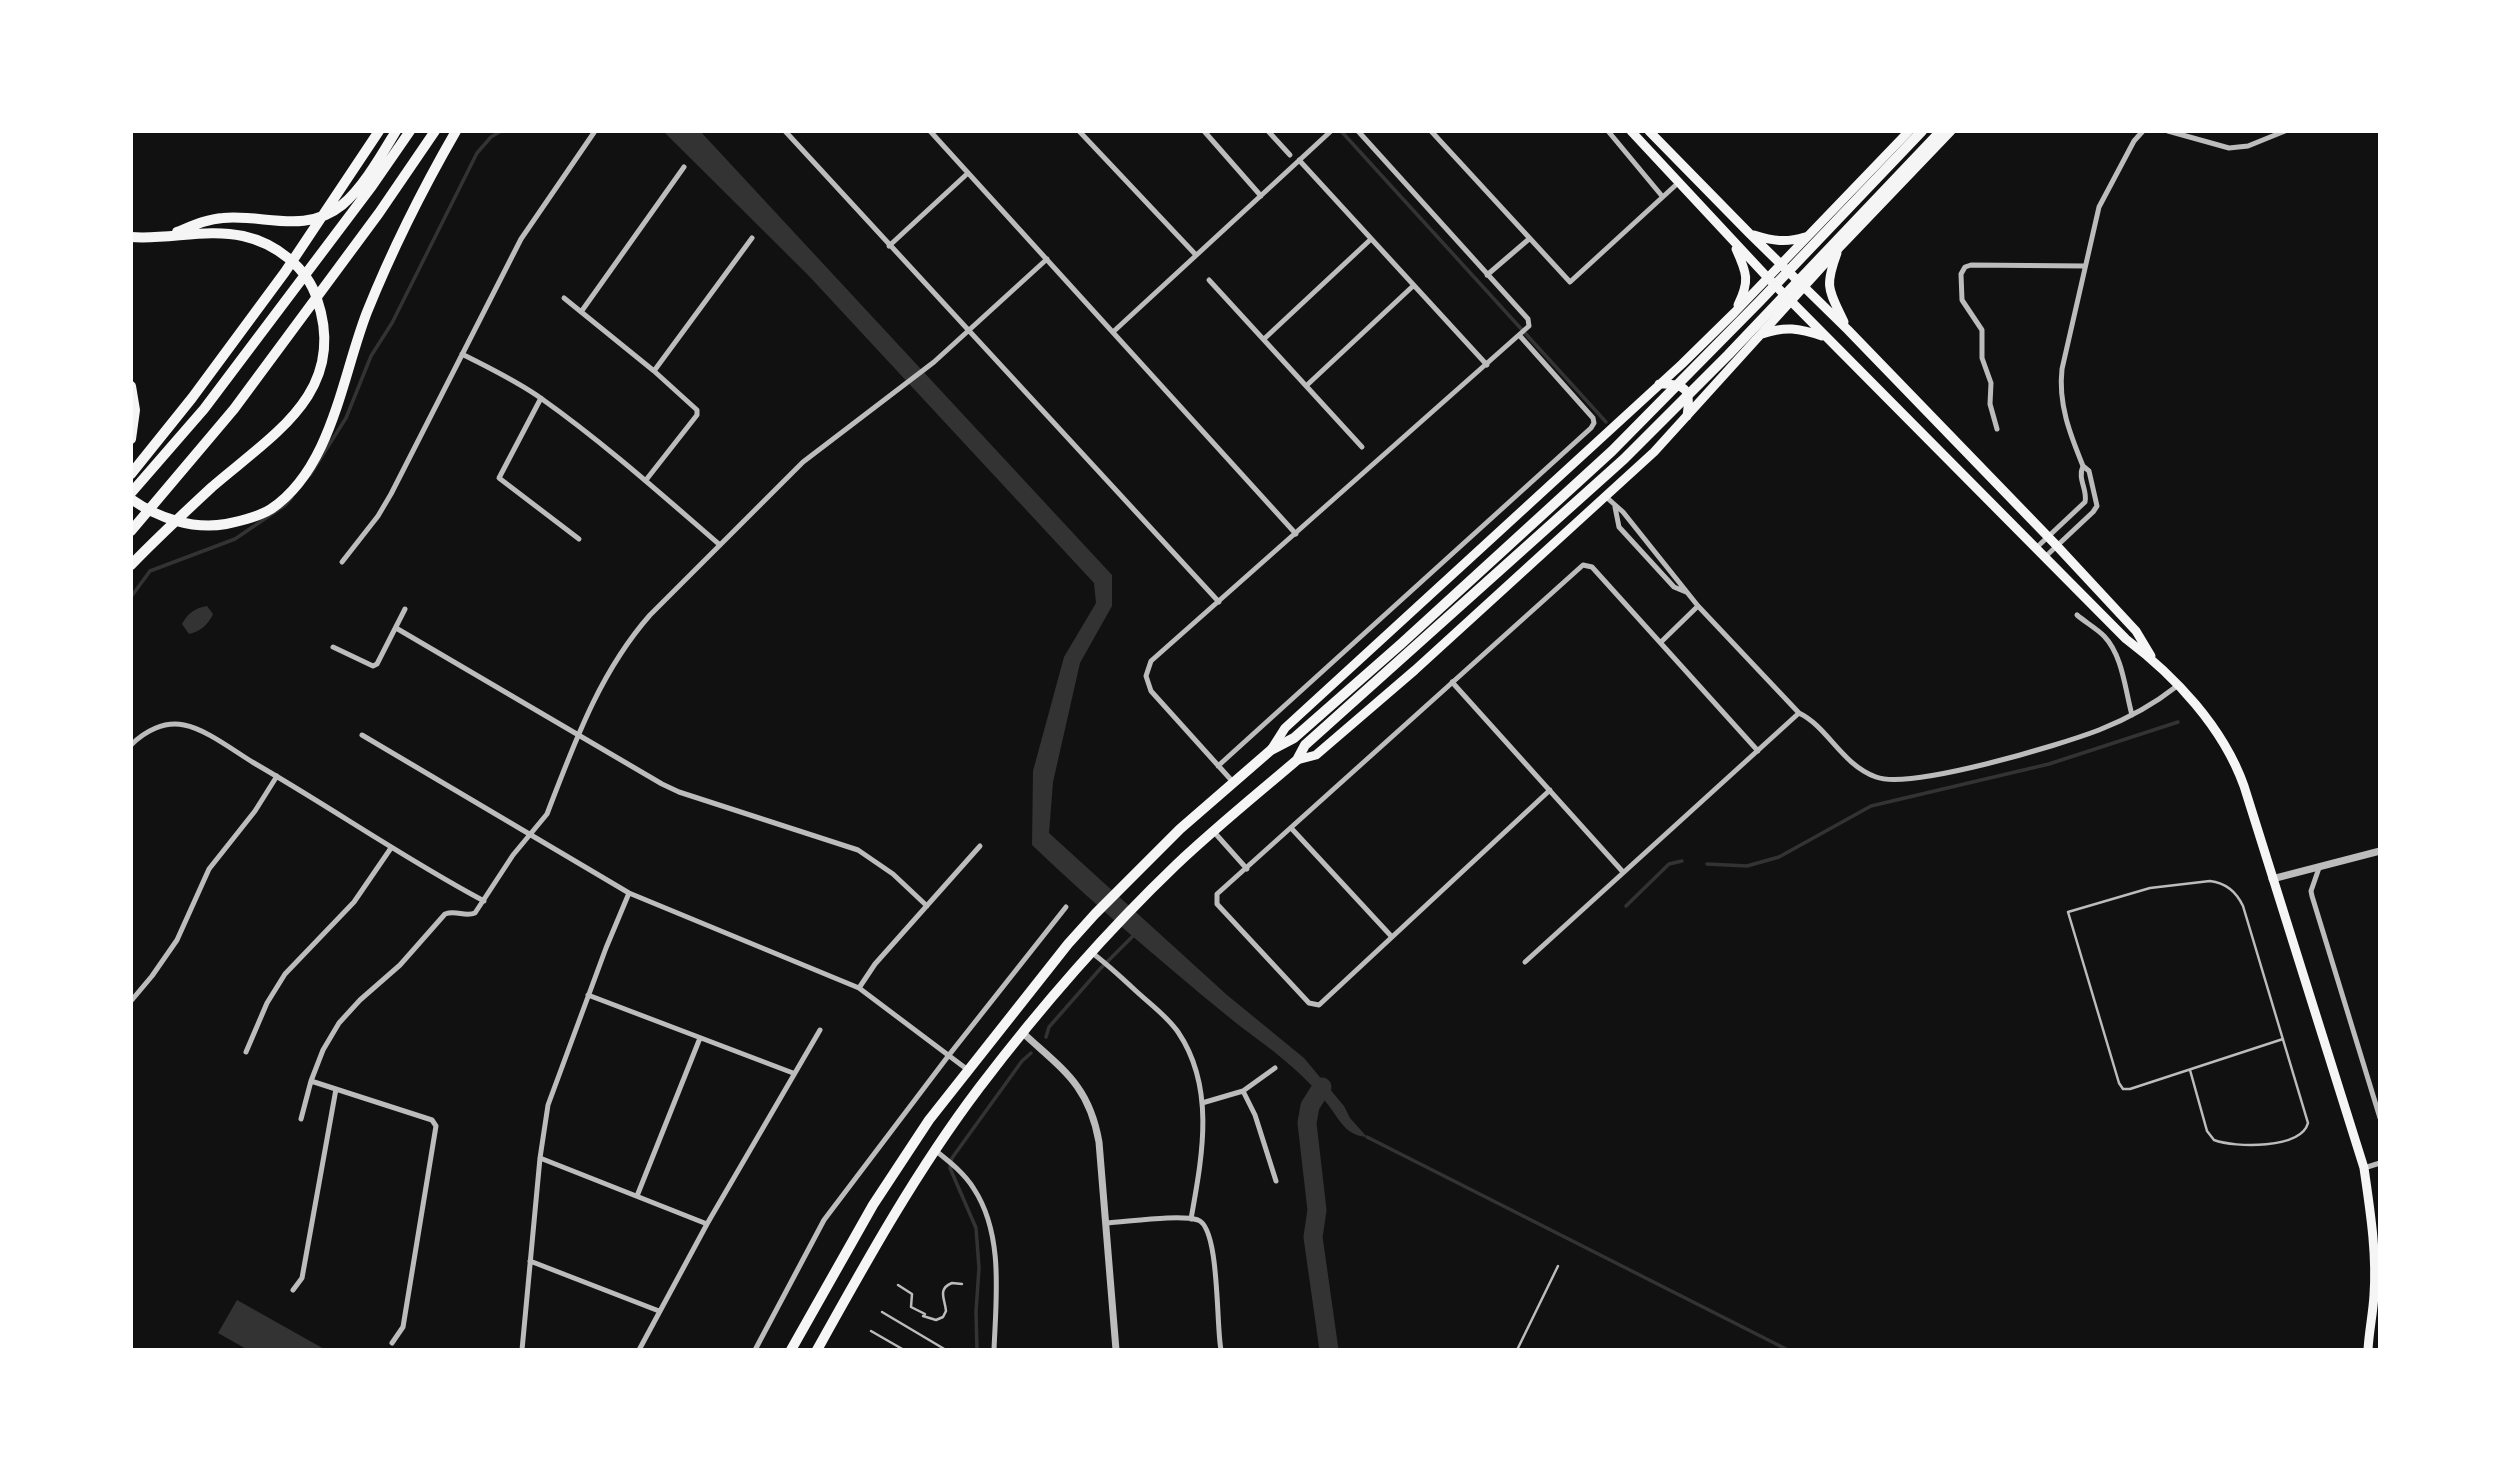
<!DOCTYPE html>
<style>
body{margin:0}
#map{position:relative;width:2511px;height:1481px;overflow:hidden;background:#111;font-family:Mulish,sans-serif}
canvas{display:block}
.frame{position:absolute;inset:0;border:133px solid #fff;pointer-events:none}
</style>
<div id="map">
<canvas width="2511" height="1481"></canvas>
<div class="frame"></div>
</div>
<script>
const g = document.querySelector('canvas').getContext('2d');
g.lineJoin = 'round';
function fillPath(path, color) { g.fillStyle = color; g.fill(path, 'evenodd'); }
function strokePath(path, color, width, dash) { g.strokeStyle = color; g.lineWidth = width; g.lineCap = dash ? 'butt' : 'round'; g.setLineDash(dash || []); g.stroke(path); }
const water = new Path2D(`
 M663,131H700L1112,575V606L1080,663L1053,782L1049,833L1227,995L1304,1058L1344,1106L1350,1118L1367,1137C1344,1136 1338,1116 1325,1101C1318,1091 1308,1082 1300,1074C1277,1052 1249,1034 1225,1014C1159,960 1094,904 1032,845L1033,771L1064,657L1096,603L1094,583L808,275Z
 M207,606L213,614C208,625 201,631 189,634L182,624C188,613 195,608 207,606Z
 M237,1300L326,1350H248L218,1333Z`);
const stream = new Path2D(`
 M1341,131L1606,422
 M310,475L346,418L371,356L392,323L477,153L491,137L501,131
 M131,597L150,571L235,539L285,505L292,497
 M1707,864L1747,866L1779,857L1871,806L2049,764L2178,722
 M1626,906L1669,864L1682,861
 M1046,1037L1049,1027L1100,969L1135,934
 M1367,1137L1788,1350
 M977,1350L976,1312L979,1268L976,1228L950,1168L952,1158L1022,1061L1031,1053`);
const river = new Path2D(`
 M1322,1087L1310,1106L1307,1123L1317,1210L1313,1237L1329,1350`);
const service = new Path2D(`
 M2190,1070L2207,1131L2214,1140C2235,1148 2301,1149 2308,1123L2243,906C2236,891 2226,883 2210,881L2150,888L2068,912L2119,1083L2123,1089H2130L2283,1039
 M898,1285L912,1294L911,1307L925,1314
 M882,1312L946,1350
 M923,1316L936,1320L943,1317L946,1311C945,1299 937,1289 952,1283L962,1284
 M871,1331L904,1350
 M1517,1350L1558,1266`);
const minor = new Path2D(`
 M785,131L1219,602
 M930,131L1296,534
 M1079,131L1196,255
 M1204,131L1261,196
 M1268,131L1290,155
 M1431,131L1570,282L1678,183
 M1608,131L1662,196
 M2168,131L2229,148L2248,146L2285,131
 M1299,160L1487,365
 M889,246L968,173
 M1487,275L1529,239
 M1209,280L1362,447
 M564,298L654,371L697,410V415L646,480
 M581,312L684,167
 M1113,332L1331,131
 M1264,339L1370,240
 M462,354C489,368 517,381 542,399C604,443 662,495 720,545
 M654,371L752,238
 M1306,386L1413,286
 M541,398L499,478L579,539
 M1997,429L1990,404L1991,383L1982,358V330L1962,300L1961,274L1965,267L1971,265L2085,266
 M1605,496L1623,512L1698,606L1799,713C1828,727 1841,764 1876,777C1911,790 2060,745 2099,730C2127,719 2153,705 2177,686
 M1615,507L1619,527L1674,587L1686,592
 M2036,548L2085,502C2088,490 2077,479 2083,466
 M2045,557L2093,512L2097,506L2089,471L2083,466C2070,434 2058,404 2062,369L2099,207L2134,141L2143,131
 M342,562L378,516L391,494L521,239L595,131
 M2077,615C2085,622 2096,628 2104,636C2123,656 2125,690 2132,715
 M396,628L662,784L679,792L858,850L893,874L927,906
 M1661,642L1698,606
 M333,647L373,666L377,664L405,609
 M1452,682L1623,872
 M362,735L629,893L859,988L968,1070
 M131,745C145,731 164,721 184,725C206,729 234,751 254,763C332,808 405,859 484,901
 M1218,766L1591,428L1594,423L1593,418L1520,336
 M1233,782L1151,691L1146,676L1151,661L1529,326L1528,319L1358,131
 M1550,790L1319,1005L1309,1003L1217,904V894L1583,565L1592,567L1758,751
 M1292,829L1392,937
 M1214,832L1247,869
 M2319,868L2311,891L2312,896L2380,1118
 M1091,952C1107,964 1121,977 1136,991C1150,1004 1167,1016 1178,1032C1216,1088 1202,1157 1191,1219
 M1525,962L1799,713
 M859,988L875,964L980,846
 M588,995L793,1073
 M131,1001L152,976L177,940L209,869L255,811L277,776
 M246,1052L267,1003L285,974L354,902L391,848
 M311,1081L432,1120L436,1126L403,1327L392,1343
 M1243,1091L1255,1115L1276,1181
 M1202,1103L1243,1091L1275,1068
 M301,1119L311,1081L323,1050L339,1023L360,1000L400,965L445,914C456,910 465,917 475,913L513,855L547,814C574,744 599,673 650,615L803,462L934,362L1047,259
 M936,1151C950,1162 965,1174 974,1189C1004,1235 996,1298 994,1350
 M540,1158L707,1224
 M2364,1168L2380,1163
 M637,1196L700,1038
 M1106,1223C1127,1222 1179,1214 1198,1220C1220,1228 1216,1326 1221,1350
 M530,1261L659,1311
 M293,1290L302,1278L336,1089
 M522,1350L540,1158L548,1105L606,948L629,893
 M639,1350L707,1224L820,1030
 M755,1350L824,1220L949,1055L1066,907`);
const tertiary = new Path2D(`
 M2272,879L2380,851
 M1023,1033C1063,1070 1089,1085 1099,1142L1116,1350`);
const primary = new Path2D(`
 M1631,131L1768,278L2126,639C2175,676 2223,727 2244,786L2364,1168C2370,1210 2377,1253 2374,1295C2373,1313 2369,1331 2368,1350
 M1649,131L1749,233L1848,330L2057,546L2136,631L2151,656
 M1754,235C1773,241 1786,243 1805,237
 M1736,249C1747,273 1750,281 1738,305
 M1837,253C1824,288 1829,290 1844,322
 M1762,334C1785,326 1799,328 1822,336
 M1659,384C1687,383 1691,390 1687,416
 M1271,750L1285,728L1682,364L1734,313L1909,131
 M1297,760L1316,755L1415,670L1654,452L1839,248L1951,131`);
const trunk = new Path2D(`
 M177,232C192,226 207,219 223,218C264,214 305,235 342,205C363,188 382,154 396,131
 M131,237C169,240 206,228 243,236C275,243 307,267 317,299C349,392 272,435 212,487C185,512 157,538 131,565
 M131,386L135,410L131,439
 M131,474L192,398L285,272L379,131
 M131,493L204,409L372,186L410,131
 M131,499C158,518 193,530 226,524C241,521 258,517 271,509C332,468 342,376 367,312C392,250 422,190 456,131
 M131,531L234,409L379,213L435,131
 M791,1350L873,1205L929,1120L1068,944L1095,914L1180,829L1271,750L1294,738L1401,644L1612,451L1759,302L1922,131
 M817,1350C867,1260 917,1170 979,1088C1039,1009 1105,933 1176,865C1215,828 1256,795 1297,760L1305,745L1624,459L1728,355L1941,131`);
fillPath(water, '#333');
strokePath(stream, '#333', 3.5);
strokePath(river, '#333', 19);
strokePath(service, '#bcbcbc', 2.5);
strokePath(minor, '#bcbcbc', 5);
strokePath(tertiary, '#bcbcbc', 7);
strokePath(primary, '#f5f5f5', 9);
strokePath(trunk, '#f5f5f5', 10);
</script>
